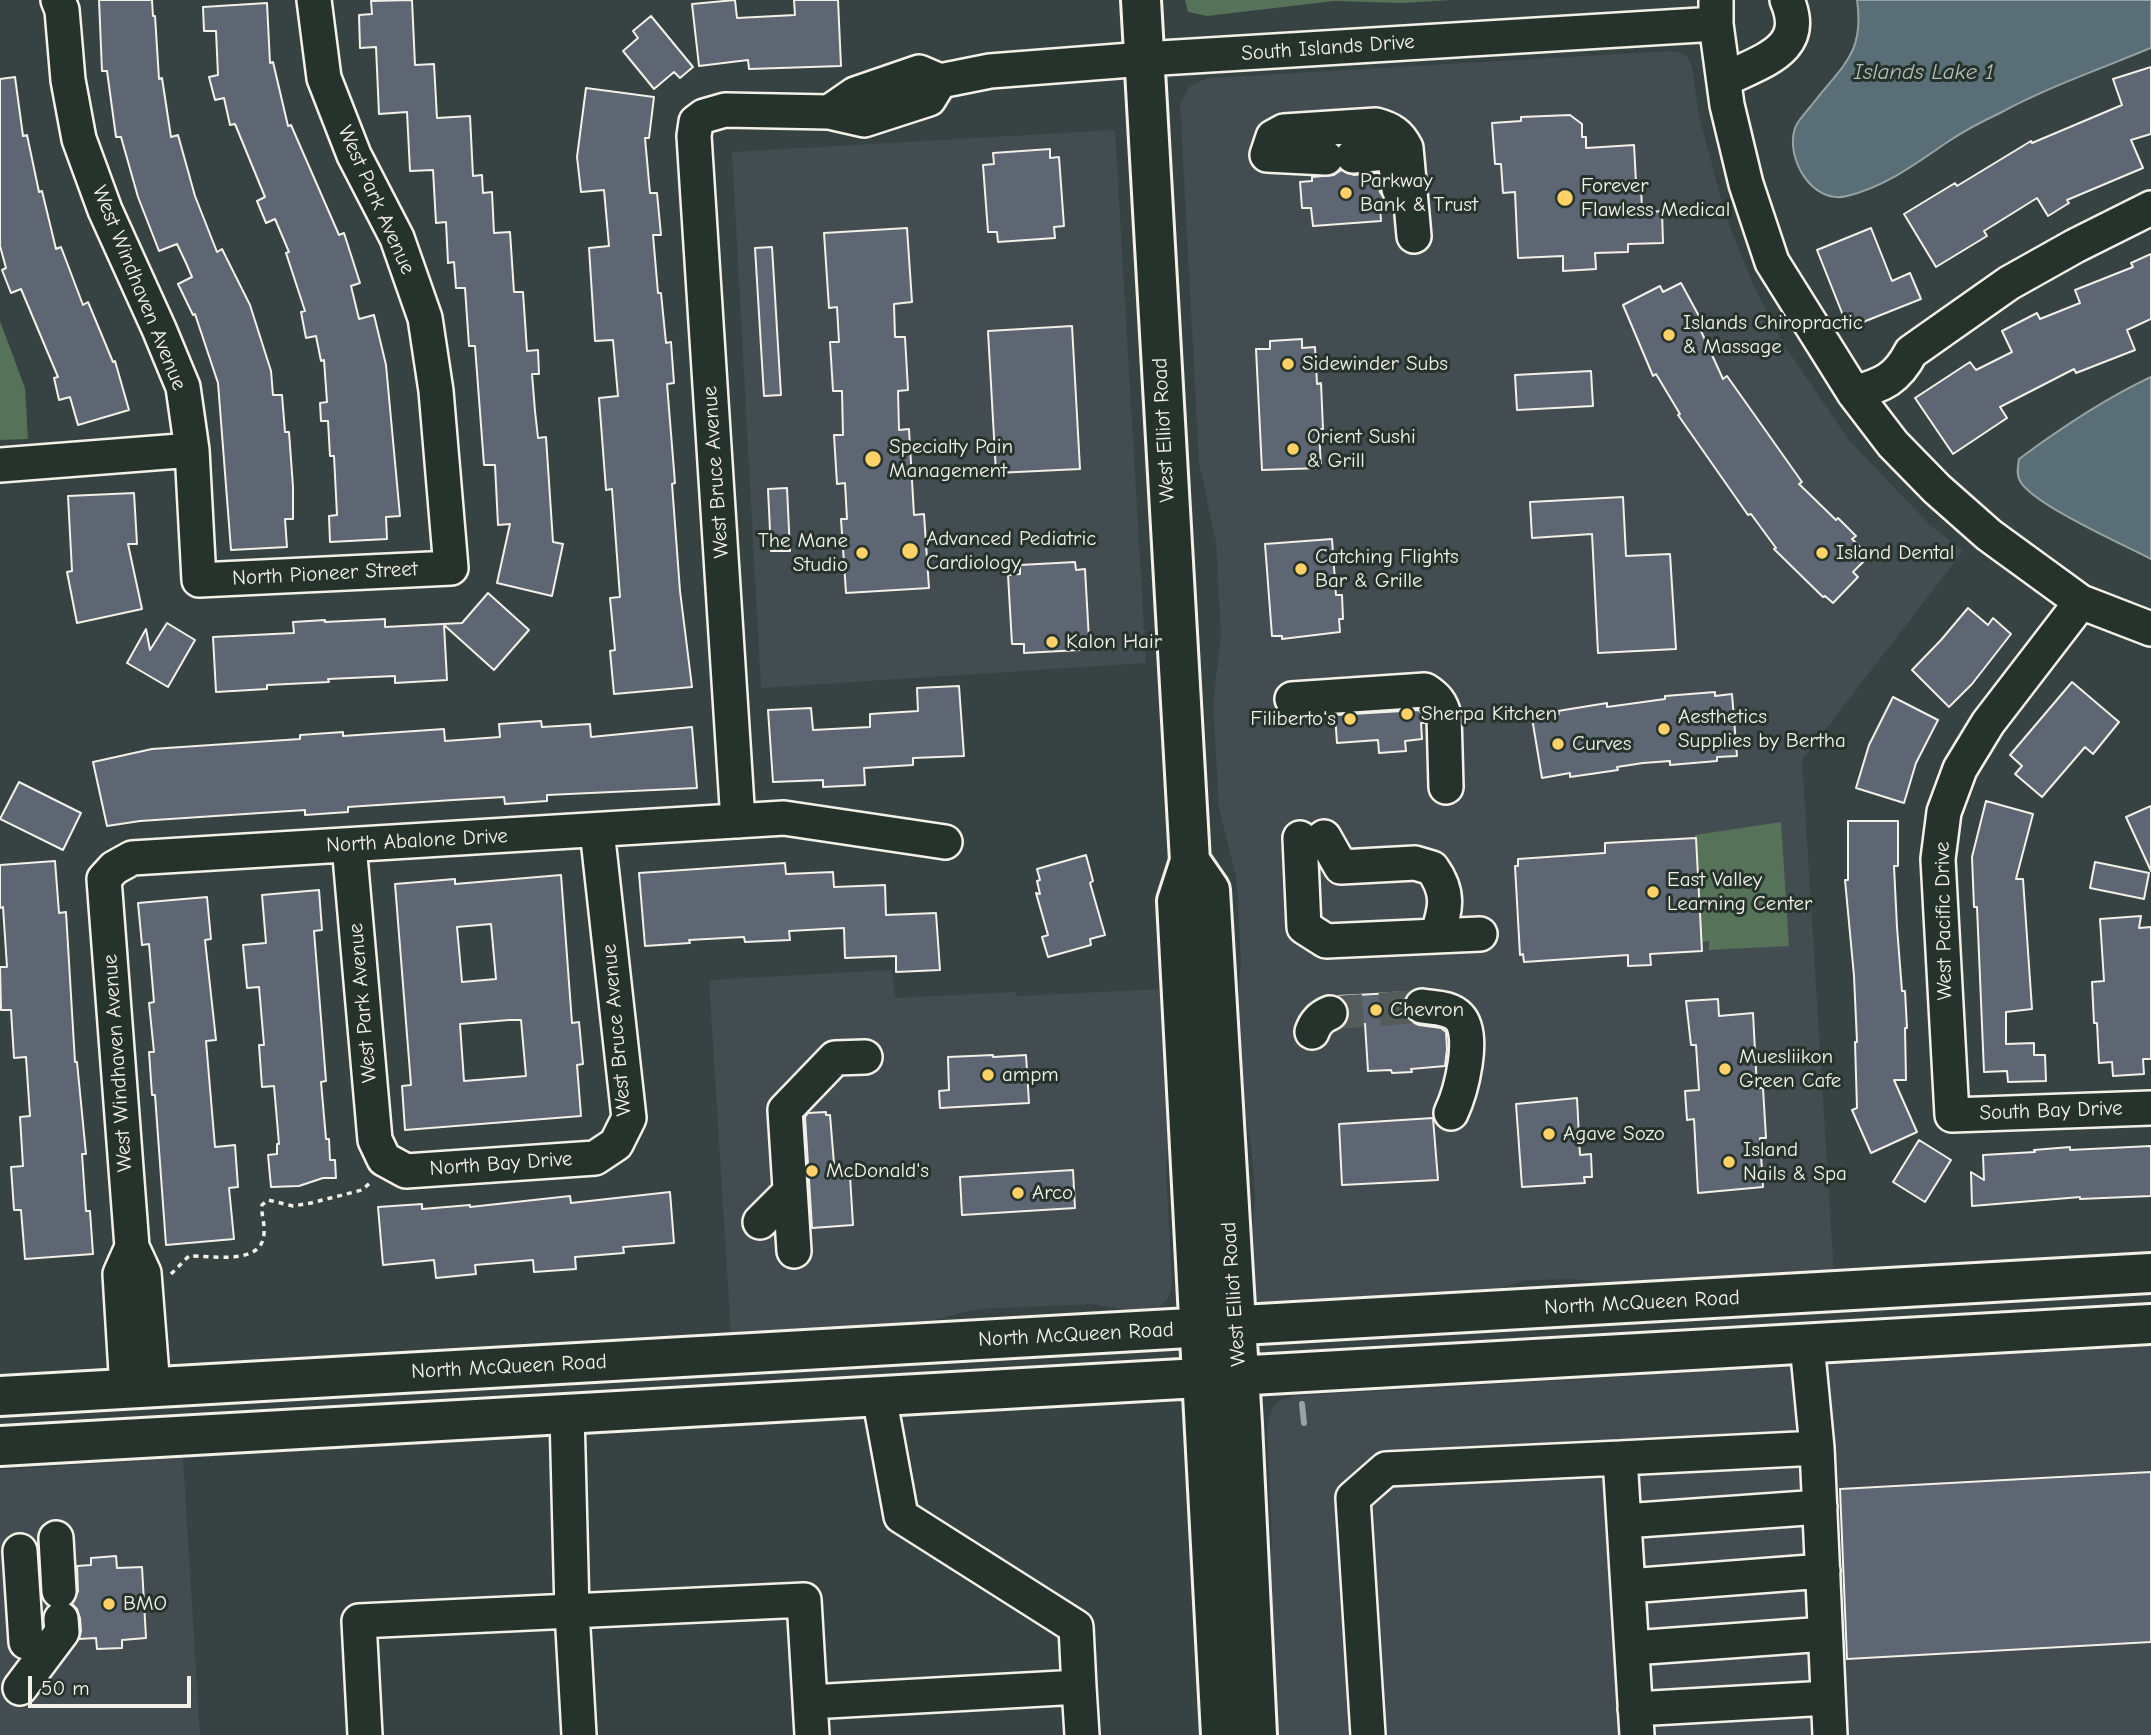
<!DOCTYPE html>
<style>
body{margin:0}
#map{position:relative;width:2151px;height:1735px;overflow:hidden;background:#374242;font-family:"Comic Neue",sans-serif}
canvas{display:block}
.scale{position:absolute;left:28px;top:1676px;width:163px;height:32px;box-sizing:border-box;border:4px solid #f4f1e8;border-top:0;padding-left:9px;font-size:21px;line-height:24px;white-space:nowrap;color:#f4f1e8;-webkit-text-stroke:5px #26332d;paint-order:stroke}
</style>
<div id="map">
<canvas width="2151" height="1735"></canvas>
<div class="scale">50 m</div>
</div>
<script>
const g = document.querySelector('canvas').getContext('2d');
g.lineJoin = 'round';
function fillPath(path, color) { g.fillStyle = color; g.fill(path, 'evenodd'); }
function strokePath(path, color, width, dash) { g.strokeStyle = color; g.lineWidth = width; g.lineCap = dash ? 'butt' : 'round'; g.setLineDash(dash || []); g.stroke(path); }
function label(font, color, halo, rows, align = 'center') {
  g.font = font + ' "Comic Neue",sans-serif'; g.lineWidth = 6; g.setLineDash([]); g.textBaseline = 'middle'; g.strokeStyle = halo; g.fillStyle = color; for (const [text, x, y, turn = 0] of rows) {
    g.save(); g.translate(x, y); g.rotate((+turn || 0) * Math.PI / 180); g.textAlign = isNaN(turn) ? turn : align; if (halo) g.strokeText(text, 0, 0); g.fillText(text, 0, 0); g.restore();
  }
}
const built = new Path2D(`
 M1672,51L1681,53L1688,58L1692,67L1699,116L1726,217L1753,284L1783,343L1848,439L1929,524L1963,551L1802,760L1834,1276L1649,1287L1571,1279L1529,1280L1469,1296L1266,1306L1256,1300L1252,1294L1249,1272L1255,1197L1251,1143L1236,1074L1235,1041L1241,961L1236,877L1219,808L1213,704L1221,635L1216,542L1199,463L1180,103L1190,86L1208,78Z
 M1115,130L1146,663L761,688L732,152Z
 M892,970L895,998L1015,992L1016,996L1164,989L1172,1105L1166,1169L1172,1285L1168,1298L1161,1306L1154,1311L1141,1312L1092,1304L978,1309L912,1325L731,1335L709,980Z
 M2151,1346V1735H1274L1266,1604L1272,1541L1267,1428L1272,1408L1281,1400L1293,1396Z
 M183,1458L200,1735H0V1470Z`);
const green = new Path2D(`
 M1185,0H1451L1402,3L1334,1L1207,16L1188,12Z
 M0,321L25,388L28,439L0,440Z
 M1781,822L1789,946L1709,950V941L1702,942L1695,835Z`);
const water = new Path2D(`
 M1857,0H2151V48C2100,69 2048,87 2000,113C1983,121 1964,131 1949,141C1917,163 1885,187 1847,196C1812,205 1785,158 1795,128C1798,120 1806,112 1811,106C1841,66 1865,55 1857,0Z
 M2151,377V559C2124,545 2032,504 2020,481C2016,474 2018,466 2019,459C2061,428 2104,399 2151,377Z`);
const stream = new Path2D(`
 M1302,1404L1304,1423`);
const building = new Path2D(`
 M99,0H152L153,16H155L159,79L162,78L171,137L178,135L195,196L217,252L222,249L250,305L271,371L273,395H282L285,432H289L293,487V519H285L287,547L231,550L218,383L195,314L193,315L178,284L192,277L186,263L177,244L159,251L138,197L121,137H116L107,71H102Z
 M412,0L415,65L434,64L437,118L470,116L473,176L482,175L483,193L492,192L494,233L510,232L514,292H523L527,351L538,350L539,374H532L535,411L538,438L546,437L553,542L563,544L552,596L497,583L510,524L498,525L495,465H484L475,346H469L465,288H456L454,262L448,263L446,222L436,223L433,170L410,171L407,112L379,114L376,47L360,48L359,15L372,14L371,1Z
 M735,0L737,18L795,15L794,0H838L841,66L749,69L748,60L699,66L692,4Z
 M267,3L270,63L273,62L288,126L291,125L339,235L344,233L360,283L351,286L359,319L374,315L386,365L400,516L386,517L387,539L330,542L329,516L337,515L334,456H330L328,421H321L320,403L327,402L324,360L321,361L316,336L306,338L301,312L305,311L286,253L289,252L275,219L266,223L257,201L265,197L235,124L230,125L224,98L215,100L209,77L218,75L216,31H204L203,7Z
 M651,16L693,67L680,78L674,72L654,89L623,51L638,38L633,31Z
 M2151,67V134L2131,140L2143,168L2067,200L2069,203L2048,216L2037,198L1984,231L1987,236L1936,267L1904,214L1955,183L1957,186L2031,141L2032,143L2122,105L2113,79Z
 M15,77L23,136L27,135L39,192L42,191L56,249L61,247L83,305L88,302L113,362L115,361L129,410L78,425L70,397L59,400L54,378L58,377L21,289L11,293L2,270L6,268L0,246V79Z
 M586,88L654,97L649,138H645L650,193H657L661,235H653L658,293H661L666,343L671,342L674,383L667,384L675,483L672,484L680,591L692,687L614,694L610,651L615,650L610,598L620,597L612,489L606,490L599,398L618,396L613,340L595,341L589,248L609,246L604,190L581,192L577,157Z
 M1570,115L1582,124V137H1586V148L1634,145L1636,182H1641L1642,213L1662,211L1663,243L1628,244V252L1595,253L1596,269L1563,271V256L1518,258L1515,192L1503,193L1501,164H1495L1492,123L1521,121V117Z
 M1050,149V158L1059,157L1064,226L1054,227L1055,238L998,242L997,232H988L983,165L994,164L993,153Z
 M1341,170L1354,175L1377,173L1380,192L1388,204L1380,205L1381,221L1313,226L1311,208H1302L1300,182L1312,181V177L1334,175Z
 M907,228L912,302L894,304L895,337H905L908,390L898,391L899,430L909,429L914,515L924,514L929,588L846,593L841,519H847L845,483L837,484L834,435H843L842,391H833L830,342H839L837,307L829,308L824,233Z
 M1871,228L1892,281L1910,273L1921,299L1848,328L1817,250Z
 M772,247L781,395L764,396L755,248Z
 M2151,254V319L2127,330L2135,350L2076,373L2074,369L2000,407L2007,418L1953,454L1915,398L1970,362L1976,370L2012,352L2002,331L2037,313L2040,319L2080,303L2075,290L2133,267L2131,263Z
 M1681,283L1706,329L1701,331L1723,379L1727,376L1802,482L1799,484L1836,520L1838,518L1856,536L1852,539L1869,556L1853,572L1858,577L1833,603L1825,596L1823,597L1774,549L1776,548L1751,514L1748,515L1678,415L1680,414L1656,374L1653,376L1623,305L1660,286L1663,292Z
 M1072,326L1080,469L996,473L988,331Z
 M1302,339V348L1315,347L1317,384L1321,383L1323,429H1319L1321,468L1262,470L1256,349H1270V341Z
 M1591,371L1593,406L1517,410L1515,375Z
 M787,488L790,551H771L768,489Z
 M134,493L137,544H128L142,609L77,623L67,572L72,571L68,496Z
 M1623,497L1626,556L1670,554L1676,649L1598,653L1592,534L1532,538L1530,502Z
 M1332,539L1336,595H1342L1343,619H1339L1340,632L1282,639V636H1272L1265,544Z
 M1075,562L1076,570L1085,569L1089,640L1079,641L1080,650L1024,653V644H1012L1008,575L1020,574V565Z
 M488,593L529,630L494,670L444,625L447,680L395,683V676L328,679L329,682L267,685V689L216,692L213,637L294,633L293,622L325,620V622L385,619V627L462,623Z
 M1968,608L1988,625L1993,618L2011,634L1972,684L1949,707L1912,670L1941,640Z
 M167,623L195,640L168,687L127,663L146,629L150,650Z
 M2072,682L2119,722L2093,754L2085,747L2042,797L2015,774L2022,766L2010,755Z
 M959,686L964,756L913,758V765L864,768L865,785L823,787V780L773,782L768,710L811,708L813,730L870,727V714L918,711L917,688Z
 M1715,692V696L1732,694L1737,756L1717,757V761L1670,765V761L1643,763L1617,767L1618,770L1570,777V773L1542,778L1532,718L1559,714L1558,711L1607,703V707L1665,699V696Z
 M1893,697L1938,720L1916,763L1904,803L1856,788L1869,745Z
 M1419,710L1425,718V723H1421L1422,739L1405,741L1406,751L1379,753L1378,740L1337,743L1335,715Z
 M541,721L542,727L590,724L591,737L692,727L697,788L547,795V801L505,804L504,797L453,800L348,807V812L305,815V810L140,821L107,826L93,762L152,749L300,739V735L343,732V736L444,729L445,741L500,737L499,724Z
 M19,782L81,813L63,850L0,819Z
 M1986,801L2033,814L2016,879H2023L2032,1009L2006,1012V1044L2034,1043V1055H2045L2046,1081L2008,1082L2007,1071L1984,1072L1977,907H1974L1972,857Z
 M2151,806V871L2126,817Z
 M1848,821H1898V866H1894L1897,927L1902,991H1905L1907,1028H1905L1906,1080H1894L1917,1132L1871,1153L1852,1110L1857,1108L1855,1042H1857L1854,976L1845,880H1848Z
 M1696,838L1702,951L1650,954L1651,965L1628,966V955L1524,962L1523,954L1520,955L1515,866H1518V859L1605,853V843Z
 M1086,855L1093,881L1090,883L1105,935L1090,939L1091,945L1048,957L1042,937L1048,935L1036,893L1040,894L1037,881L1040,880L1037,869Z
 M55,861L59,913L66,912L75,1062H77L86,1154H82L86,1211H90L93,1254L25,1259L21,1210H14L11,1167L23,1166L20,1117L30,1116L26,1057L14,1058L11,1010H1L0,967H7L3,907L0,908V865Z
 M2095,862L2149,873L2144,899L2090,888Z
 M785,863L786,874L833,872L834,887L885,885L886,915L936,913L940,970L896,972V956L845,958L844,928L789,931L790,940L745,942L744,937L689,940L690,943L645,946L639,873Z
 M561,875L572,1023L579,1022L583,1064L577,1065L581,1116L405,1130L402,1086L411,1085L395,884L455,879V884ZM491,924L496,979L462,982L457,927ZM509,1020H521L526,1076L464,1081L460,1024Z
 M319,890L322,930L314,931L326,1081L321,1082L326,1139H329L330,1160H335L336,1178H323L299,1186L271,1187L268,1155L277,1154V1144H279L274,1086L262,1087L259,1045H264L259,987L247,988L243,945L266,943L262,895Z
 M207,897L211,939L205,940L216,1040L206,1041L215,1147L235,1145L238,1187L229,1188L234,1239L166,1245L155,1095H152L149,1052H154L149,1003L154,1002L149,944L142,945L138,903Z
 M2141,916L2139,928L2151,927V1059H2143L2144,1074L2113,1076L2112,1062L2099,1063L2097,1023H2094L2092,982L2104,981L2100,919Z
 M1409,992L1403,1004L1405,1014L1410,1021L1419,1025L1441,1028L1446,1032L1447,1049L1445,1066L1411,1069L1412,1072L1392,1073L1391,1070L1368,1071L1365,1024L1345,1025L1349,1016L1348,1006L1339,996Z
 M1718,999L1719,1016L1753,1013L1757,1088H1763L1766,1138H1760L1763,1187L1698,1193L1694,1119L1687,1120L1685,1091L1699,1090L1696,1045H1691L1686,1001Z
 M993,1055V1057L1026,1055L1029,1103L940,1108L939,1091L949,1090L948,1057Z
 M1577,1098L1580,1155L1591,1154L1592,1177H1584L1585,1183L1522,1187L1516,1104Z
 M826,1112V1115H830L835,1176H850L853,1225L812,1228L805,1117L808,1113Z
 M1433,1118L1438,1180L1342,1185L1339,1124Z
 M1919,1140L1951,1160L1925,1202L1893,1182Z
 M2151,1146V1196L2080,1199V1197L1972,1206L1971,1172L1984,1180L1983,1155L2035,1152L2034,1150L2070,1147V1150Z
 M1073,1170L1075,1208L962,1215L960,1177Z
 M670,1192L674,1243L623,1247L624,1253L575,1257L576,1269L534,1272L533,1260L475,1265L476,1274L436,1278L434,1260L383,1265L378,1207L422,1204V1209L470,1205V1207L570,1196L571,1203Z
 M2151,1472V1642L1847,1659L1840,1489Z
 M116,1556L117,1568L142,1567L146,1638L122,1640V1648L97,1649L96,1638L79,1639L81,1631L80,1618L77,1609L72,1604L78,1591L77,1566L91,1565V1558Z`);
const minorTunnel = new Path2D(`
 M1330,1013L1422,1006`);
const path = new Path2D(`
 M171,1274L189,1256C209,1255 263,1267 264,1233C265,1223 261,1215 262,1205L268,1200L293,1206L311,1203L362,1190L371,1182`);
const minor = new Path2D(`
 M58,0L62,10L68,80L79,139L105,210L159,329L183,387L192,450L199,580L451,568L436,391L425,318L397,238L354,155L324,78L314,0
 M1716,0V24L1727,105L1746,184L1772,262L1854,393L1893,444L1937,489L1989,535L2081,602L2151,629
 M1724,80C1760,61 1809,51 1787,0
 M829,112L855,94L919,72L940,81L990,71L1144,59L1716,24
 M1353,156L1386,153L1395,159L1399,189
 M1326,158L1267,155L1273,137L1284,131L1376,125C1391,129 1399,134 1406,148L1414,236
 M1854,393C1883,385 1897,379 1911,352L2009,283L2075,246L2151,208
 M0,465L192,450
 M2081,602L1988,723L1960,769L1944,812L1938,859L1952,1115L2151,1108
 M1292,699L1425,690C1436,697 1441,703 1444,715L1446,787
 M738,821L694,136L696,122L704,116L725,110L829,112L864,120L929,99L940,81
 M1324,837L1341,867L1415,863L1432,868C1450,893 1446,908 1437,936
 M1300,838L1304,927L1326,941L1480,934
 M349,845L375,1140L384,1159L406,1171L595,1158L616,1144L629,1118L597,830
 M1422,1006C1434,1008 1450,1007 1459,1017C1476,1035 1461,1092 1451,1113
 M1312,1032C1315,1023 1320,1017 1330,1013
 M760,1222L790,1192
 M794,1251L785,1110L835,1058L865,1057
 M1807,1344L1817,1448L1830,1735
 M153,1388L144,1273L132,1247L104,879L114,868L132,858L784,818L945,842
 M127,1389L120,1274L132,1247
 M879,1396L901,1516L1076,1627L1079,1687
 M567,1414L572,1611L579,1735
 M1620,1458L1817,1448
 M1624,1521L1820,1507
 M56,1538L59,1591
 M20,1551L26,1642
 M1628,1586L1823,1571
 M1632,1648L1825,1634
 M20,1688L62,1632L61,1619
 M810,1702L1079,1687L1082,1735
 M1635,1709L1828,1698
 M365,1735L359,1621L804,1600L812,1735
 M1368,1735L1353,1498L1386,1469L1620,1458L1637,1735`);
const major = new Path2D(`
 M1141,0L1190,861L1177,901L1221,1735
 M1190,861L1210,890L1242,1424L1257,1735
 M0,1396L2151,1273
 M0,1446L2151,1324`);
const markers = [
 [1346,193,7,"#ffd166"],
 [1565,198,9,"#ffd166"],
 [1669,335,7,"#ffd166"],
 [1288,364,7,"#ffd166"],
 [1293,449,7,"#ffd166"],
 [873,459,9,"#ffd166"],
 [910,551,9,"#ffd166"],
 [862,553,7,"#ffd166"],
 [1822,553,7,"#ffd166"],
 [1301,569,7,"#ffd166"],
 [1052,642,7,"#ffd166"],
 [1407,714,7,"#ffd166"],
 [1350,719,7,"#ffd166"],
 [1664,729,7,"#ffd166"],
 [1558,744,7,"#ffd166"],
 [1653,892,7,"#ffd166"],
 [1376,1010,7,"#ffd166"],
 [1725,1069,7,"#ffd166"],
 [988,1075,7,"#ffd166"],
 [1549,1134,7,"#ffd166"],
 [1729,1162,7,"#ffd166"],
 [812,1171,7,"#ffd166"],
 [1018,1193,7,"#ffd166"],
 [109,1604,7,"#ffd166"]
];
const streetNames = [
 ["South Islands Drive",1328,48,-4],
 ["West Park Avenue",376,200,66],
 ["West Windhaven Avenue",139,288,68],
 ["West Elliot Road",1164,430,-93],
 ["West Bruce Avenue",716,472,-94],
 ["North Pioneer Street",325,574,-3],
 ["North Abalone Drive",417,841,-3],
 ["West Pacific Drive",1944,921,-91],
 ["West Park Avenue",363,1003,-95],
 ["West Bruce Avenue",617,1030,-95],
 ["West Windhaven Avenue",118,1063,-94],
 ["South Bay Drive",2051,1111,-2],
 ["North Bay Drive",501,1164,-4],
 ["West Elliot Road",1234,1294,-94],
 ["North McQueen Road",1642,1303,-3],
 ["North McQueen Road",1076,1335,-3],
 ["North McQueen Road",509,1367,-3]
];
const poiNames = [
 ["Parkway",1360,181],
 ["Bank & Trust",1360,205],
 ["Forever",1581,186],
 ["Flawless Medical",1581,210],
 ["Islands Chiropractic",1683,323],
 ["& Massage",1683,347],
 ["Sidewinder Subs",1302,364],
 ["Orient Sushi",1307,437],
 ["& Grill",1307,461],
 ["Specialty Pain",889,447],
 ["Management",889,471],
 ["Advanced Pediatric",926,539],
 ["Cardiology",926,563],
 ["The Mane",848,541,"right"],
 ["Studio",848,565,"right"],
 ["Island Dental",1836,553],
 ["Catching Flights",1315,557],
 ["Bar & Grille",1315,581],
 ["Kalon Hair",1066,642],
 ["Sherpa Kitchen",1421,714],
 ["Aesthetics",1678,717],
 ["Supplies by Bertha",1678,741],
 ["Filiberto's",1336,719,"right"],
 ["Curves",1572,744],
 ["East Valley",1667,880],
 ["Learning Center",1667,904],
 ["Chevron",1390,1010],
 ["Muesliikon",1739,1057],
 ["Green Cafe",1739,1081],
 ["ampm",1002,1075],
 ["Agave Sozo",1563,1134],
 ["Island",1743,1150],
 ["Nails & Spa",1743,1174],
 ["McDonald's",826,1171],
 ["Arco",1032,1193],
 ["BMO",123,1604]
];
const waterNames = [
 ["Islands Lake 1",1924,72]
];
fillPath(built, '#434c51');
fillPath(green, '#567258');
fillPath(water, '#596e76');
strokePath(water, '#97a2a4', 2);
strokePath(stream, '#97a2a4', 6);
fillPath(building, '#5e6573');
strokePath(building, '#f4f1e8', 2);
strokePath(minorTunnel, '#535c5b', 33, [33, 17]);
strokePath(minor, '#f4f1e8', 38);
strokePath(major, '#f4f1e8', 44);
strokePath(path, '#f4f1e8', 3.5, [5, 5]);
strokePath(minor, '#26332d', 33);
strokePath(major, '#26332d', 38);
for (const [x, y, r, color] of markers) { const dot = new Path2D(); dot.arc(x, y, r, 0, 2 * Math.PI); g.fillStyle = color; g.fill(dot); strokePath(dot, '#26332d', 2.5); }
label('21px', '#f4f1e8', '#26332d', streetNames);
label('21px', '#f4f1e8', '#26332d', poiNames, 'left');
label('italic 23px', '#b6bdba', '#26332d', waterNames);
</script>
